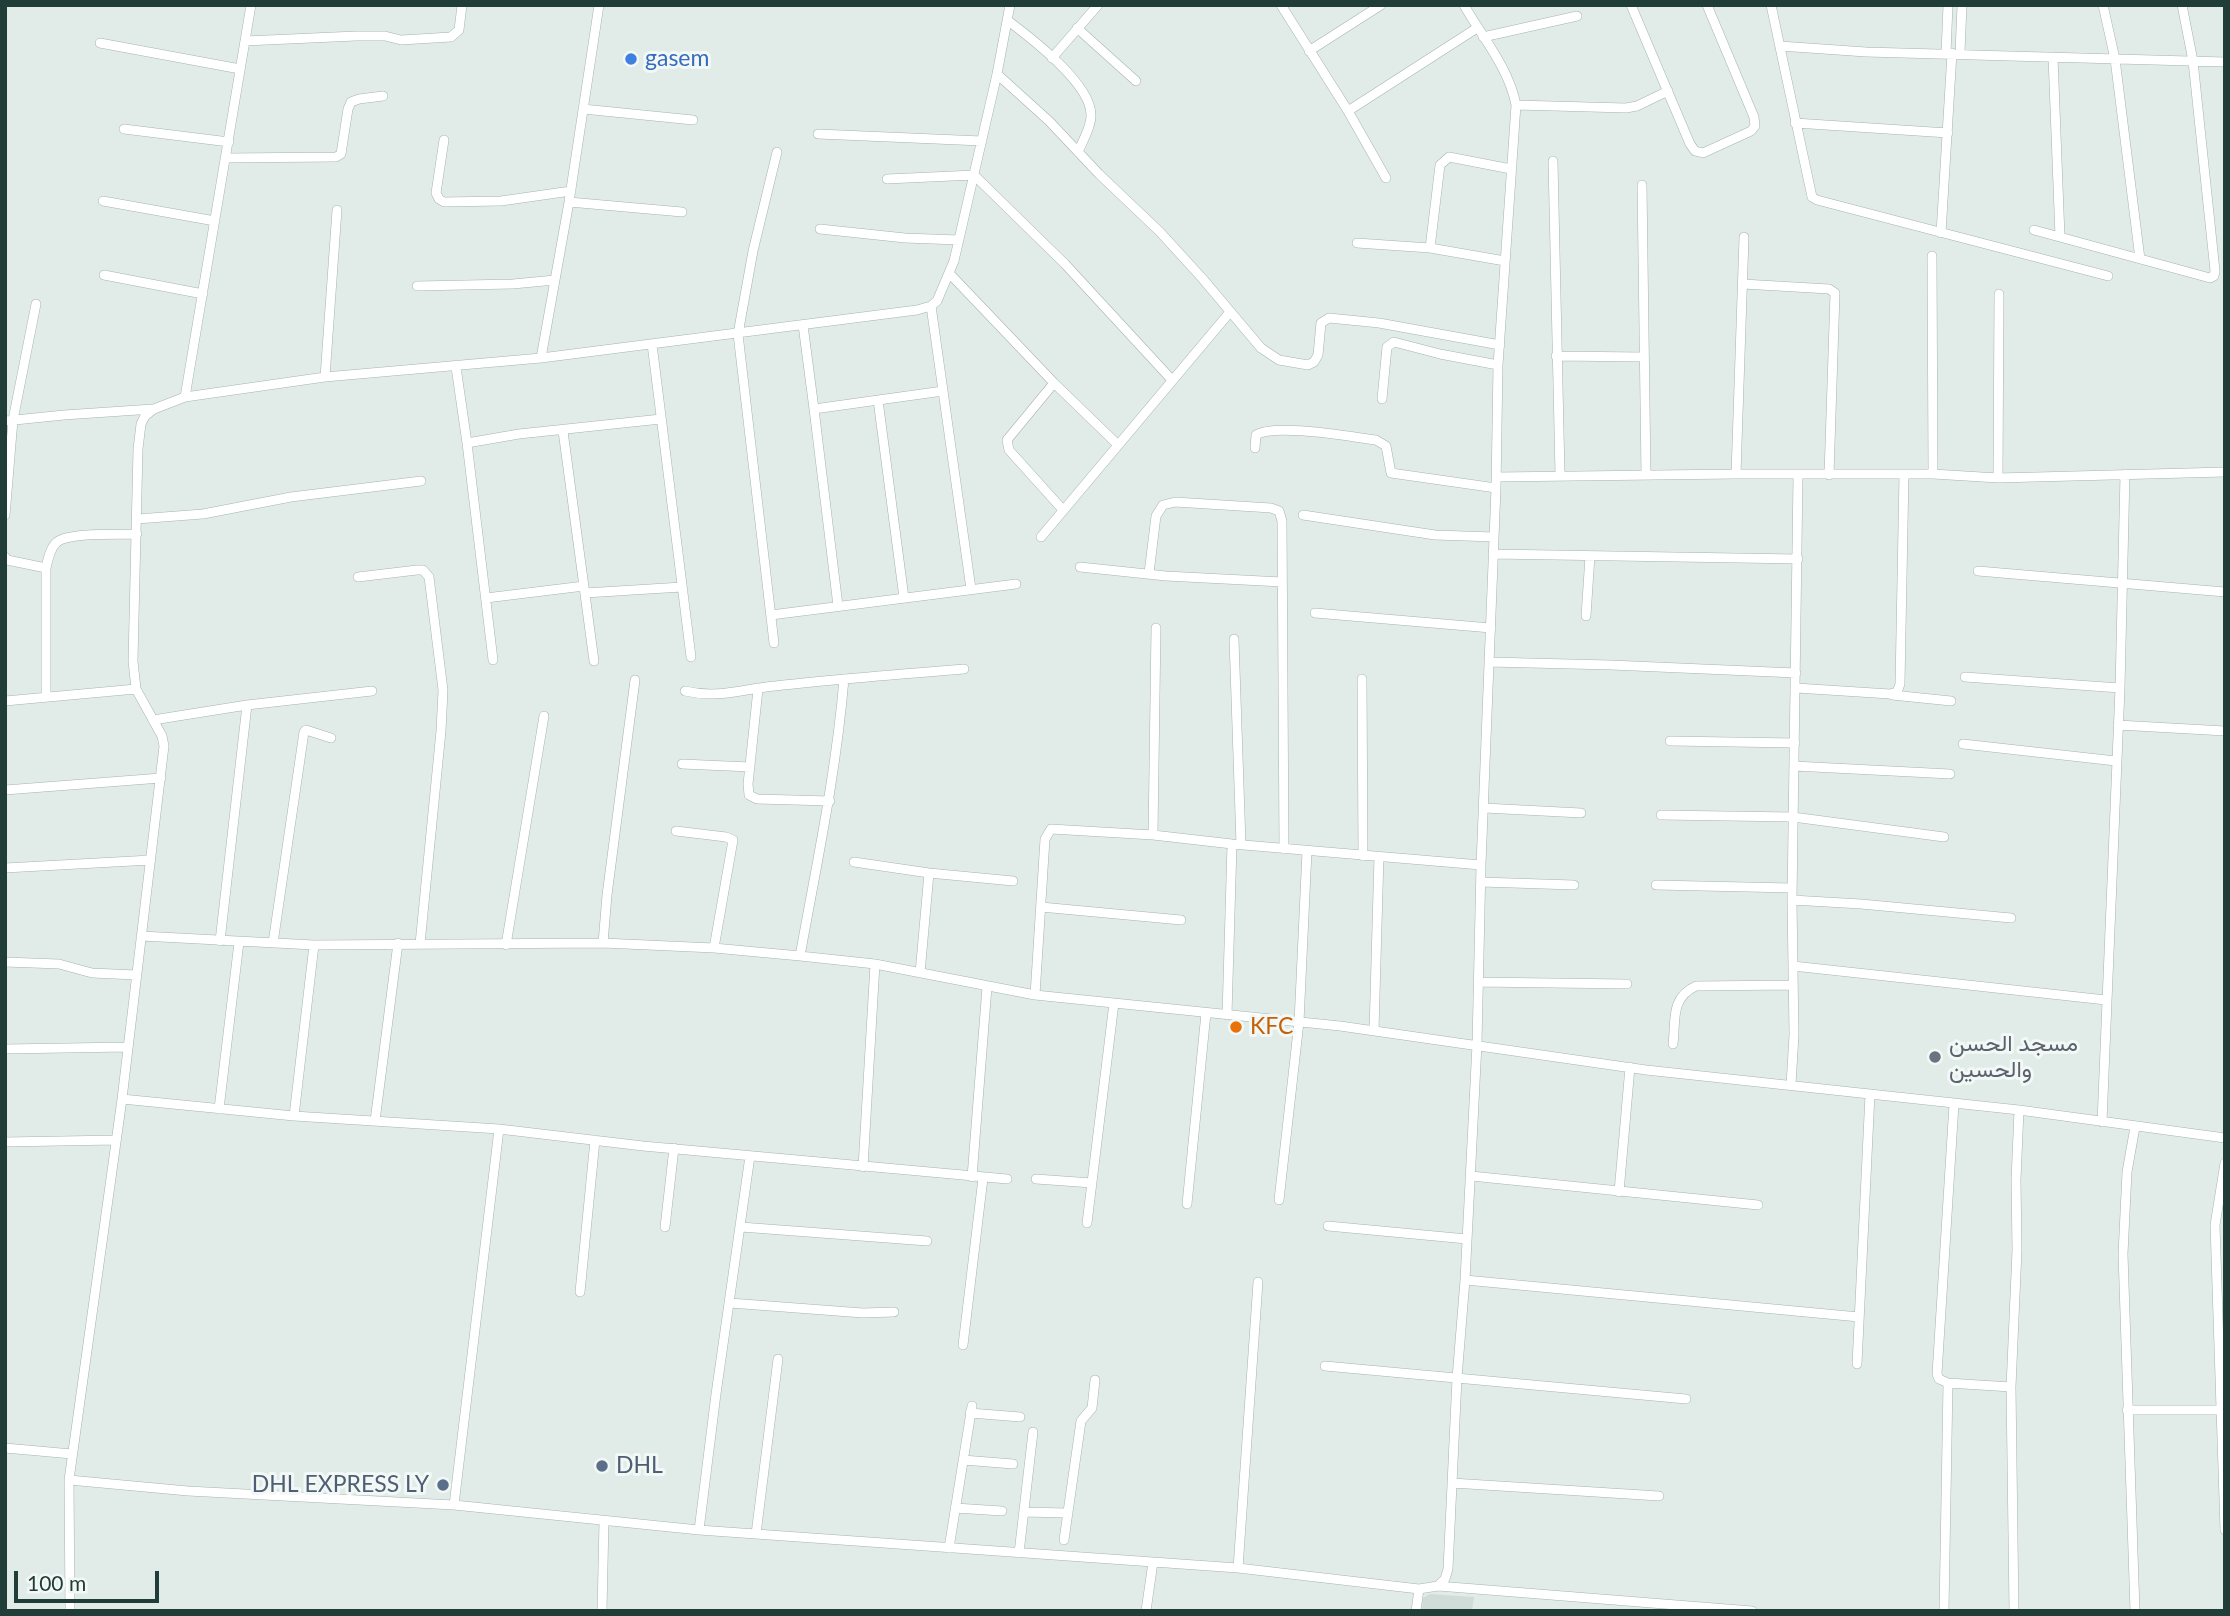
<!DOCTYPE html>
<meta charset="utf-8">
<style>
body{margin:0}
#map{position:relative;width:2230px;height:1616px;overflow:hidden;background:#e1ece8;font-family:Lato,sans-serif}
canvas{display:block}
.frame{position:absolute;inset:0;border:7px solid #213d37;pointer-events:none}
.scale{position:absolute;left:14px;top:1571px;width:145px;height:32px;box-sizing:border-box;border:4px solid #213d37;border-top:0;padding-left:9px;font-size:21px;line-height:24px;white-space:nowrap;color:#213d37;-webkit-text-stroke:5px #f2f8f5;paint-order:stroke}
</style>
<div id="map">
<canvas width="2230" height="1616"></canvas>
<div class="frame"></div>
<div class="scale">100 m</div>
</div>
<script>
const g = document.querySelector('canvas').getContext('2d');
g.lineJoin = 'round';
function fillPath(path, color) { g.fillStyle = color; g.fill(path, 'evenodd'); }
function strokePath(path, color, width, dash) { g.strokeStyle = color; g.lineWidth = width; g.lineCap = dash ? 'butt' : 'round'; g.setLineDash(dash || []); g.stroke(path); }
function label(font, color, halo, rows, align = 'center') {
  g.font = font + ' Lato,Vazirmatn,sans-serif'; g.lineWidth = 6; g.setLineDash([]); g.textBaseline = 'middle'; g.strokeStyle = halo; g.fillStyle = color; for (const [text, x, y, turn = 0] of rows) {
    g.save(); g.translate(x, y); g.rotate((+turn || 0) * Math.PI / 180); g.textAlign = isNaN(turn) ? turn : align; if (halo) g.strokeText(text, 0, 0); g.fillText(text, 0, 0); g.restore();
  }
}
const built = new Path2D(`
 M1430,1594L1474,1597L1472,1611H1422L1423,1598Z`);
const minor = new Path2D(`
 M1281,5L1348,111L1386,178
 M1631,5L1690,144L1695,151L1703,153L1751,131L1755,126L1754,117L1707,5
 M1771,5L1812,197L1817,200L2108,276
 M2103,5L2115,59L2140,259
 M1007,20C1031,38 1092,84 1091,116C1091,128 1082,142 1078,152
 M1077,28L1136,81
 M1483,37L1577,16
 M245,41L356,36H385L401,40L451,37L459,30L462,5
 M100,43L240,69
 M1780,46L1866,52L2225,62
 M1309,51L1381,5
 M1946,53L1948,5
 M1960,53L1962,5
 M2053,57L2060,237
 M1052,58L1098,5
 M997,74L1049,121L1099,174L1160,232L1202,278L1261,348L1279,360L1308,365L1314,362L1318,355L1321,323L1329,318L1379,323L1500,345
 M1516,105L1626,108L1637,106L1668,91
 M583,109L693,120
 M1348,111L1477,28
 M1795,123L1948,133
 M124,129L229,142
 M818,134L982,141
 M444,140L436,193L439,199L444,202L501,201L571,191
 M226,158L336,157L341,154L348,109L351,102L359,99L383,96
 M1553,161L1560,475
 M887,179L974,175L1065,264L1172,380
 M1642,185L1646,475
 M103,201L215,221
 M569,202L682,212
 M820,229L905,238L959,240
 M2034,230L2210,278L2214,276L2215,271L2193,61L2182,5
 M1941,233L1952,53
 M1357,243L1430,248L1505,261
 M1430,248L1440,165L1449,157L1511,169
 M1932,256L1933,474
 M949,273L1054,383L1117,444
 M104,275L203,294
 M1743,284L1829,289L1835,293L1829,475
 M417,286L513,284L555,280
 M931,306L971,589
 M803,325L814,409L943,391
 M652,344L691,657
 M1556,356L1643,357
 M541,358L569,202L599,5
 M456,367L467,443L493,660
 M325,377L337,210
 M1054,383L1007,440L1009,450L1063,510
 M185,397L251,5
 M1382,399L1387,347L1394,342L1440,354L1498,365
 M878,400L904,598
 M814,409L838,606
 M5,421L64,415L153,409
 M563,431L594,661
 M467,443L519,434L661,419
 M1255,448L1256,435C1275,423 1351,437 1376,440L1386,446L1391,473L1496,488
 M1736,474L1744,237
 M1496,477L1736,474H1933L1998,478L2225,472
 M1998,478L1999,294
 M5,515L13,420L36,304
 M1303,515L1435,535L1494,537
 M137,519L203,514L291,497L421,481
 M1041,537L1230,312
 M1493,554L1798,559
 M5,557L7,560L46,568
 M1080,567L1166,576L1282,582
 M1978,571L2225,592
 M1149,573L1156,516L1163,505L1175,502L1271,508L1279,511L1282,521L1284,849
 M358,577L417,570H423L429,577L443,690L441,731L420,944
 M585,593L682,587
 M486,598L584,586
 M1315,613L1491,628
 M771,615L1016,584
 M1586,616L1590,556
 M1234,639L1241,844
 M774,643L738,334L753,251L777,152
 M1489,662L1611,665L1796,673
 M1965,677L2120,688
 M1362,679L1363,856
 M1796,688L1890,694L1897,692L1900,684L1904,474
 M758,689L748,784L749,795L757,799L830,801
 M685,691C719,699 742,689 775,686C838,679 901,674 964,669
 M1892,695L1951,701
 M46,697V568C48,559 50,548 57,542C70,532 119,535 137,534
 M5,701L136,689
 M153,720L247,705L372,691
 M2118,725L2225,731
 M1670,741L1795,743
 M1963,744L2116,761
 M682,764L750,767
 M1794,766L1950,774
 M5,790L161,778
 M1484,808L1581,813
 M1661,815L1793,817L1944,837
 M676,831L726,837L733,840L714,948
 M1153,835L1156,628
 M854,862L929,873L1013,881
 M5,868L151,860
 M1481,882L1574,885
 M1656,885L1792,888
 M1792,900L1861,904L2011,918
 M1041,907L1181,920
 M141,936L314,945L603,943L714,948L800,956L875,964L1035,995L1340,1026L1646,1070L2019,1110L2225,1138
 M220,941L247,705
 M273,943L304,732L306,730L331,738
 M603,943L607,895L635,680
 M506,945L544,716
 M800,956C817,862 836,774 844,679
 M5,962L59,964L92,973L136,975
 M1793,966L2106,1000
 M920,973L929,873
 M1478,982L1627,984
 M1035,995L1045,839L1051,829L1153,835L1232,844L1481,865
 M1227,1015L1232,844
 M1374,1031L1379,856
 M1673,1044C1676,1020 1670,998 1696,986L1793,985
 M5,1049L128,1047
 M1791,1085L1794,1035L1792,900L1798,476
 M122,1099L294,1116L499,1129L643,1146L1007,1179
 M1954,1104L1937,1374L1939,1379L1948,1383L2011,1387
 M219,1109L239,942
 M294,1116L314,945
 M375,1121L398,943
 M2102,1122L2120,688L2125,474
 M2135,1127L2127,1172L2123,1254L2135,1611
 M5,1142L116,1140
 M2225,1163L2215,1225L2225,1530
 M863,1167L875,964
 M1471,1176L1758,1205
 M972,1177L987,987
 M1036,1179L1092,1183
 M1619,1192L1630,1067
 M1279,1200L1299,1022L1307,851
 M1187,1204L1206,1013
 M1087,1223L1114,1003
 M1328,1226L1467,1239
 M665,1227L674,1148
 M741,1227L927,1241
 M1465,1280L1859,1317
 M580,1292L595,1140
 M730,1303L863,1313L894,1312
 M963,1345L983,1178
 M1857,1364L1870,1094
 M1325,1366L1686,1399
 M2127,1410H2220
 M970,1413L1020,1417
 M5,1448L72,1454
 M963,1460L1013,1464
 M69,1480L188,1491L454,1505L699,1530L1238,1568L1419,1589L1438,1586L1752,1611
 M1452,1483L1659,1496
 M454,1505L499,1129
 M955,1508L1002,1511
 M1024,1512L1067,1513
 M699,1530L716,1394L750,1156
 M756,1534L778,1359
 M1064,1540L1081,1421L1092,1408L1095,1380
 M949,1548L972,1406
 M1019,1553L1033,1432
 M1238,1568L1258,1282
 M1438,1586L1445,1579L1448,1569L1457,1378L1465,1280L1477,1044L1481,865L1496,488L1498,365L1516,105C1509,68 1482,37 1464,5
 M70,1611L69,1480L122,1099L164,746L162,736L136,689L133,661L138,449L141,424L145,416L154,409L185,397L325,377L541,358L917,310L931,306L937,301L954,261L997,74L1010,5
 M602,1611L604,1521
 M1146,1611L1153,1562
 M1416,1611L1419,1589
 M1944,1611L1948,1383
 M2014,1611L2011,1387L2017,1250L2016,1180L2019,1110`);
const markers = [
 [631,59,7,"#3f7fe0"],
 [1236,1027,7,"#e8710a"],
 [1935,1057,7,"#6b7280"],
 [602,1466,7,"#5c6f8a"],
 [443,1485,7,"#5c6f8a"]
];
const shopNames = [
 ["gasem",645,59]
];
const foodNames = [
 ["KFC",1250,1027]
];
const worshipNames = [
 ["مسجد الحسن",1949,1044],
 ["والحسين",1949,1070]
];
const serviceNames = [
 ["DHL",616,1466],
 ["DHL EXPRESS LY",429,1485,"right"]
];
fillPath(built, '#cfdcd7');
strokePath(minor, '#a4b4af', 10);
strokePath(minor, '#fff', 9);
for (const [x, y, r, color] of markers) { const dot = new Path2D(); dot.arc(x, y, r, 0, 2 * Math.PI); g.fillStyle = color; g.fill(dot); strokePath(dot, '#f2f8f5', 2.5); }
label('23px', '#366cbe', '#f2f8f5', shopNames, 'left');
label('23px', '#c56008', '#f2f8f5', foodNames, 'left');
label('23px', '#5b616d', '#f2f8f5', worshipNames, 'left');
label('23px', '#4e5e75', '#f2f8f5', serviceNames, 'left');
</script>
